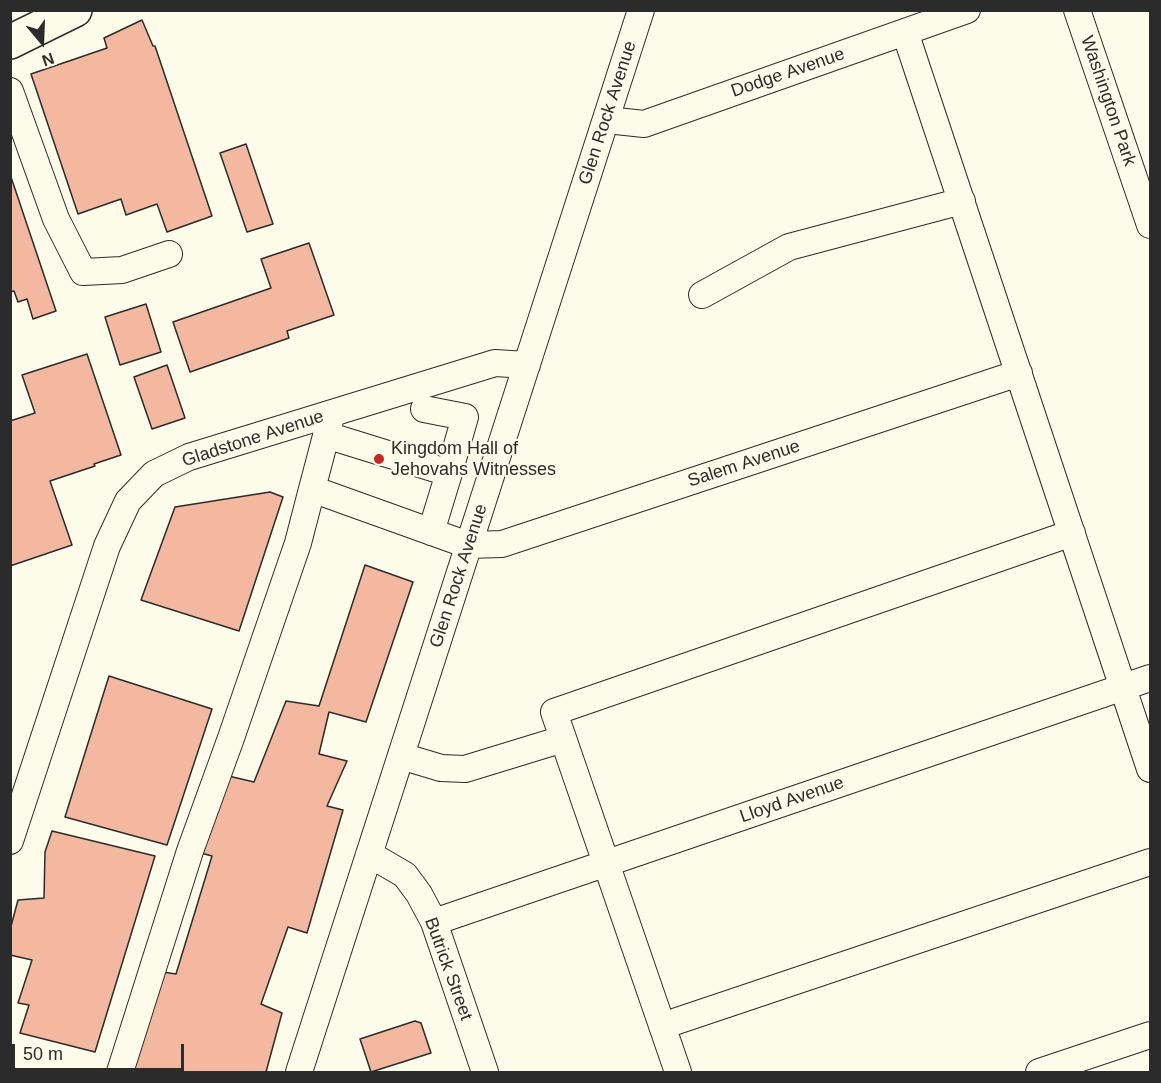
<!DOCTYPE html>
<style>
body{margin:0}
#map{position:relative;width:1161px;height:1083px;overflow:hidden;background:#fdfbea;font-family:Arial,sans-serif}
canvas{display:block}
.frame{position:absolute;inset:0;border:12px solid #2b2b2b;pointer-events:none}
.north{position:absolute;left:12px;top:12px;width:60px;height:60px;-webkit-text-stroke:4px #fdfbea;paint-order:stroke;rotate:161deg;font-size:16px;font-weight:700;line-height:24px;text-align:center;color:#2b2b2b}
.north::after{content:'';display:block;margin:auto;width:21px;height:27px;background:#2b2b2b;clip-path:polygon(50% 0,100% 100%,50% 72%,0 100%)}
.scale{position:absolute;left:12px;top:1044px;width:172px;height:27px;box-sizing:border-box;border:3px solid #2b2b2b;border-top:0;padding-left:8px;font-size:18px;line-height:21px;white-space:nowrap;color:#2b2b2b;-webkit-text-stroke:4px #fdfbea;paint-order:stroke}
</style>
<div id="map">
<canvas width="1161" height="1083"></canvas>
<div class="frame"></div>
<div class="north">N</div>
<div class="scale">50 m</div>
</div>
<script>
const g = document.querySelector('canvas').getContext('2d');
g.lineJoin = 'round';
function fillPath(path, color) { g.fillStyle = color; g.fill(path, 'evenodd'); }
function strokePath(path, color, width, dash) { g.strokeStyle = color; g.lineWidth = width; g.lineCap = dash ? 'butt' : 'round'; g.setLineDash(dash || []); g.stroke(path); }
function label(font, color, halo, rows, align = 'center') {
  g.font = font + ' Arial,sans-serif'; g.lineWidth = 4.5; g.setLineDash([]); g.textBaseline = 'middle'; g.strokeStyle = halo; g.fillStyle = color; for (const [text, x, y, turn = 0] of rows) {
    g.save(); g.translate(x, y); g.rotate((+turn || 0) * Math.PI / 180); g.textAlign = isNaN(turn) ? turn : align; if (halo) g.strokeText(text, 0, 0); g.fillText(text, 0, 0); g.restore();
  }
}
const building = new Path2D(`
 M142,20L153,46H155L212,216L167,232L157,204L126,215L121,199L78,214L31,74L107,48L104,38Z
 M246,144L273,224L247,232L220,153Z
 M10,174L56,311L33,319L27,299L18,302L14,291L10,292Z
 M309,243L334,315L287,331L289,338L190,372L173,322L271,288L261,259Z
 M146,304L161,352L120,365L105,317Z
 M87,354L121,455L94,464L95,466L50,481L72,545L10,566V421L35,413L22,375Z
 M167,365L185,418L152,429L134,377Z
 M270,492L283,497L239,631L141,600L175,507Z
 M365,565L413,582L366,722L329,712L319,754L347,761L327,806L343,810L307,933L288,927L261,1004L282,1013L266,1072H130L156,971L176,974L212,856L193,851L220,774L254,782L286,701L319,706Z
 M109,676L212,709L167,845L65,817Z
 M52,831L155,856L95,1052L20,1033L29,1005L18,1003L32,960L10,955V930L18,900L44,898L45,852Z
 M415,1021L421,1023L431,1053L371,1072L360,1039Z`);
const minor = new Path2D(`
 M1077,10L1150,225
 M905,32L1150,769
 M10,91L56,219L83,272L122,270L169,254
 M607,120L644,124L967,10
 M702,295L789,247L962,201
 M424,409L465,417L449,473
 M332,413L312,489L468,545L502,544L1019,373
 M326,435L449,473L431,532
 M401,756L441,768L465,769L563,739
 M10,841L107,546L128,501L154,474L189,457L495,363L527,365
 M369,854L405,875L419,894L434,922L485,1072
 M434,922L1150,678
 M662,1026L1150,862
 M120,1072L190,851L231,738L298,543L312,489
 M299,1072L641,10
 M678,1072L554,712L1072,533
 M1039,1072L1150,1035`);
const major = new Path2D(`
 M10,42L75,10`);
const markers = [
 [379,459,6,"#c62828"]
];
const streetNames = [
 ["Dodge Avenue",788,73,-19],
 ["Washington Park",1108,101,71],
 ["Glen Rock Avenue",608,113,-72],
 ["Gladstone Avenue",253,439,-18],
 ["Salem Avenue",744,464,-18],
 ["Glen Rock Avenue",459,576,-72],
 ["Lloyd Avenue",792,800,-19],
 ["Butrick Street",448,969,70]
];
const poiNames = [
 ["Kingdom Hall of",391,449],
 ["Jehovahs Witnesses",391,470]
];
fillPath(building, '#f2b8a0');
strokePath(building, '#2b2b2b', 1.5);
strokePath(minor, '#2b2b2b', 28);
strokePath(major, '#2b2b2b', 36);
strokePath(minor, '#fdfbea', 26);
strokePath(major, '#fdfbea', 33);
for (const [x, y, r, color] of markers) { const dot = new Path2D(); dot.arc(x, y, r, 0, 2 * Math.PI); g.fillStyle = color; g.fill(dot); strokePath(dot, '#fdfbea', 2); }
label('18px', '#2b2b2b', '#fdfbea', streetNames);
label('18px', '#2b2b2b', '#fdfbea', poiNames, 'left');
</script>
